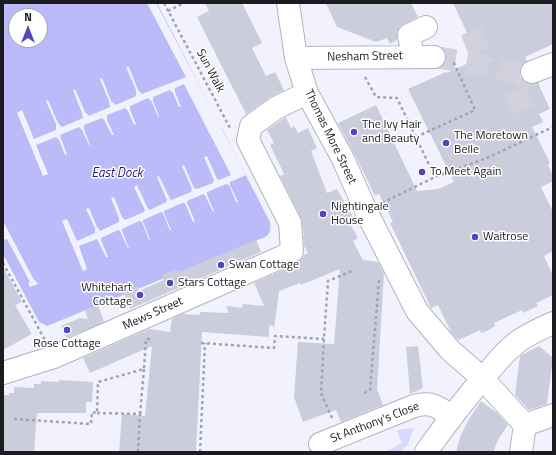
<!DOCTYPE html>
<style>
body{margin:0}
#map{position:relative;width:556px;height:455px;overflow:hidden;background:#f1f2fe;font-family:"Titillium Web",sans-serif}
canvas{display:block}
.frame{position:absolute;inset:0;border:4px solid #1b1b20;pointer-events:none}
.north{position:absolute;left:8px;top:8px;width:40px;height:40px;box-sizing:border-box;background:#fff;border:1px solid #a4a4a6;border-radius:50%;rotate:0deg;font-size:11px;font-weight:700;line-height:16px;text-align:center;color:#1b1b20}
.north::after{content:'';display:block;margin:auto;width:14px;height:18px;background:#5644bc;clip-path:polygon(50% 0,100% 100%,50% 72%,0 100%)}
</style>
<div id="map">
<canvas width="556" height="455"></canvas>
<div class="frame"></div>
<div class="north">N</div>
</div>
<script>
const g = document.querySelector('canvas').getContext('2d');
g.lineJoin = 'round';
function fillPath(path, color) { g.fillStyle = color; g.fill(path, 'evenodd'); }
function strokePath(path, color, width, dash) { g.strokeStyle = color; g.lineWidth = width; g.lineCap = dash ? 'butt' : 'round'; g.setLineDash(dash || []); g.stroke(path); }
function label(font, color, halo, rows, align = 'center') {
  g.font = font + ' "Titillium Web",sans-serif'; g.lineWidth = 3; g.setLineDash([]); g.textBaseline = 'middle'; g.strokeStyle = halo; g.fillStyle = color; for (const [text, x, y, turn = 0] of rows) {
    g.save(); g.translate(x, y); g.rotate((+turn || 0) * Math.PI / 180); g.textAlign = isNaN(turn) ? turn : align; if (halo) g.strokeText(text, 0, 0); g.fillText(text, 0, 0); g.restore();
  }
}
const green = new Path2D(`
 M414,428L408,444L401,452H385L402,443L397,430Z`);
const water = new Path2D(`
 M3,3H157L270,222C271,229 271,233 265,237L47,326L39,322L3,254ZM16,16H40V40H16Z`);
const pier = new Path2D(`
 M147,3H156L218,121L220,120L223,126L221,128L246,175L230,182V185L238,202H236L229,185L226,184L207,192V195L214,211L213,212L205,195L203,194L187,201V203L195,221L193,222L185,203H182L164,211V213L171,230L170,231L163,213L161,212L143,220V222L150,239L149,240L142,222L139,221L122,229V231L129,248H128L120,231L118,230L101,238V240L108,257H106L97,239L79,246L87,269L83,271L62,221L67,219L77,241L95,233V228L86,209L89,208L97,227L100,231L119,222V218L111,198L114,197L122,217L125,220L144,212L145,210L134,187L137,185L148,209L150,210L166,202L167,200L157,177L159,176L170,199L172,200L191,192L192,189L182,166L184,165L194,188L197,189L213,183L214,180L204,157L207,156L217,179L219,180L231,175L184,84L175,88V92L181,107H179L173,93L170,90L153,97V101L159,116L158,117L152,102L148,98L130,106V110L136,124L134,125L128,111L125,108L107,115V120L114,135H112L104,120L102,118L84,125V129L90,145H89L82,130L79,127L60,135L61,139L67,154L65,155L59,140L56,137L36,145L48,174L43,176L17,113L22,110L34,139L56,130V124L46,101L48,100L58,123L62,127L83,118L82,113L73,90L75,89L85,112L89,116L110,107L109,101L100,79L102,78L111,101L116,105L136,96V90L126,67H129L138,90L142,94L186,77Z
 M3,221L34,280H35L38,284L30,287L28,283L30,282L7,239L3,240Z`);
const building = new Path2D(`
 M205,3H242L262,43L252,48L266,76L275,72L284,90L269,98L246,114L197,17L209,11Z
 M326,3H411L418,17L404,24L400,27L397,32V40L390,44L387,38L376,42L337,27Z
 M453,3H553V44L525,57L527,61L522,64L520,70V77L524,82L530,84L538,83L550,109L539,114L543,122L532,127L550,163L548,165L553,176V181L541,187L553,212V251L544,256L553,276V295L536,303L538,306L523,313L522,310L494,323L495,326L489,330L481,333L480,330L459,340L456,338L451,332L438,305L431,308L390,223L393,222L379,194L375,196L354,153L338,123L376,105L417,191L438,189L454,182L408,89L446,72L447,73L479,58Z
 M286,117L291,128L294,126L298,133L308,128L317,148L311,151L327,193L337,189L355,221L350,224L358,238L353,241L363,260L378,262L384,274L377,389L383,405L341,422L336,410L303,422L294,397L298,342L334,344L340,269L301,285L300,283L279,291L274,328L273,326L269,325V337L202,332L196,452H119L122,414L145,416L152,346L90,373L83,358L149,329L170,332L172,319L182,314L200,315V312L229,313L226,306L242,308L243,304L264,306L254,283L288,268L298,262L303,257L304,255L308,253L304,246L303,236H304L301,218L280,176L284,174L270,145L274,143L267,130Z
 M256,240L261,252L130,309L123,291L137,286L139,291L164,280L162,275L176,269L178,272Z
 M3,267L22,302L15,305L32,334L3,350Z
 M98,305L104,321H102L104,322L66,338L61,326L80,318L88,319L85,311Z
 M418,346L423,388L410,394L406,347Z
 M539,346L553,358L547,404L529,410L515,395L520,356Z
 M59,380L93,382L92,402H86V413H37L34,452H3V395H9V393H14V387L34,388V384H41V381L59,382Z
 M481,401L497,413L508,425L499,438L493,452H456L460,437L469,419Z`);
const minorTunnel = new Path2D(`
 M471,31L485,65
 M434,57L485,65L524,76L532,72
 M509,105L533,93L524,76`);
const path = new Path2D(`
 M164,3L230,128
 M168,11L184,3
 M365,77L376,97L397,98L435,177
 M416,137L475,110L453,61
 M382,203L435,177L487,158L553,127
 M3,263L45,340
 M201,343L274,348L275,336L324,339
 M364,393L370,390L379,280
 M97,413L140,414L138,452
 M140,414L144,369
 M332,418L321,393L324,339L328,281L352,271
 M14,419L91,424L92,412L97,413L98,382L144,369L146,339H152
 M200,452L205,343`);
const minor = new Path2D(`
 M288,3L296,58L307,93L343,159L366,211L417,311L450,350L482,378L525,425L521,452
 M413,57L409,35L426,27
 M296,58L434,57
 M532,72L553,64
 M3,373L54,357L282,257L292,251L290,223L248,140L251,126L276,108L307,93
 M525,425L553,415
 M320,444L414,406C433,401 436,407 452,416
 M426,452C446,424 467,396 490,370C499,359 509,348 520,340C531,333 542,328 553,323`);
const markers = [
 [354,132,4,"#5644bc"],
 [446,143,4,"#5644bc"],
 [422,172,4,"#5644bc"],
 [323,214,4,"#5644bc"],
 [475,237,4,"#5644bc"],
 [221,265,4,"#5644bc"],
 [170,283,4,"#5644bc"],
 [140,295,4,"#5644bc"],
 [67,330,4,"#5644bc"]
];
const streetNames = [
 ["Nesham Street",365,57,-1],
 ["Sun Walk",210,71,62],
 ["Thomas More Street",330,137,64],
 ["Mews Street",153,314,-24],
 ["St Anthony's Close",375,423,-21]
];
const poiNames = [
 ["The Ivy Hair",362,125],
 ["and Beauty",362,139],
 ["The Moretown",454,136],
 ["Belle",454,150],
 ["To Meet Again",430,172],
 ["Nightingale",331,207],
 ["House",331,221],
 ["Waitrose",483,237],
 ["Swan Cottage",229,265],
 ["Stars Cottage",178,283],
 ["Whitehart",132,288,"right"],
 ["Cottage",132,302,"right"],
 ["Rose Cottage",67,344,"center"]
];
const waterNames = [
 ["East Dock",117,174]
];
fillPath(green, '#d7d8fd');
fillPath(water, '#bbbbfa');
fillPath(pier, '#f1f2fe');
fillPath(building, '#cccddc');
strokePath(minorTunnel, '#d1d2dd', 22, [22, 11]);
strokePath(minor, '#b2b3c2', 24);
strokePath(path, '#a3a3ad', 2.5, [3, 3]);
strokePath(minor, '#fff', 22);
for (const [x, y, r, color] of markers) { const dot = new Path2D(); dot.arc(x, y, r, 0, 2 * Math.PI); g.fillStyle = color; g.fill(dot); strokePath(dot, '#fff', 1.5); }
label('12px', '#1b1b20', '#fff', streetNames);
label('12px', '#1b1b20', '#fff', poiNames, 'left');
label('italic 13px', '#2b1870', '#fff', waterNames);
</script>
